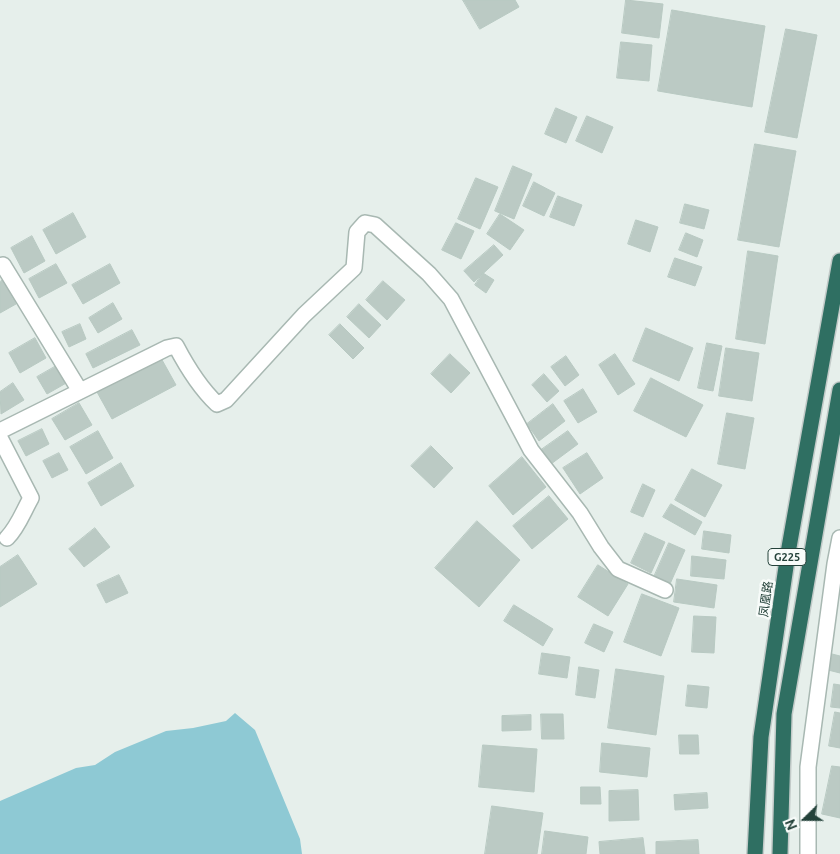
<!DOCTYPE html>
<meta charset="utf-8">
<style>
body{margin:0}
#map{position:relative;width:840px;height:854px;overflow:hidden;background:#e6efeb;font-family:Ubuntu,sans-serif}
canvas{display:block}
.north{position:absolute;left:780px;top:794px;width:50px;height:50px;-webkit-text-stroke:4px #f7fbf9;paint-order:stroke;rotate:248deg;font-size:14px;font-weight:700;line-height:20px;text-align:center;color:#24423a}
.north::after{content:'';display:block;margin:auto;width:18px;height:22px;background:#24423a;clip-path:polygon(50% 0,100% 100%,50% 72%,0 100%)}
</style>
<div id="map">
<canvas width="840" height="854"></canvas>
<div class="north">N</div>
</div>
<script>
const g = document.querySelector('canvas').getContext('2d');
g.lineJoin = 'round';
function fillPath(path, color) { g.fillStyle = color; g.fill(path, 'evenodd'); }
function strokePath(path, color, width, dash) { g.strokeStyle = color; g.lineWidth = width; g.lineCap = dash ? 'butt' : 'round'; g.setLineDash(dash || []); g.stroke(path); }
function label(font, color, halo, rows, align = 'center') {
  g.font = font + ' Ubuntu,"Noto Sans SC",sans-serif'; g.lineWidth = 5; g.setLineDash([]); g.textBaseline = 'middle'; g.strokeStyle = halo; g.fillStyle = color; for (const [text, x, y, turn = 0] of rows) {
    g.save(); g.translate(x, y); g.rotate((+turn || 0) * Math.PI / 180); g.textAlign = isNaN(turn) ? turn : align; if (halo) g.strokeText(text, 0, 0); g.fillText(text, 0, 0); g.restore();
  }
}
const water = new Path2D(`
 M235,713L255,730L300,839L302,854H0V801L76,768L95,765L115,752L166,731L193,728L226,721Z`);
const building = new Path2D(`
 M463,0H515L519,7L480,29Z
 M626,0L663,4L659,38L622,33Z
 M672,10L765,26L752,107L658,91Z
 M786,29L817,35L797,138L765,132Z
 M621,42L652,45L649,81L617,78Z
 M556,108L577,117L566,143L545,134Z
 M587,116L613,127L602,153L576,141Z
 M755,144L796,151L779,247L738,240Z
 M513,166L532,174L514,219L495,211Z
 M476,178L498,187L480,229L458,219Z
 M534,182L555,193L544,216L523,206Z
 M558,196L582,205L574,226L550,217Z
 M685,204L709,210L704,229L680,223Z
 M73,213L86,237L56,254L43,230Z
 M500,214L524,230L510,250L487,234Z
 M636,220L658,227L650,252L628,244Z
 M456,223L474,231L461,259L442,250Z
 M686,233L703,240L697,257L679,250Z
 M32,236L45,261L24,273L11,248Z
 M494,245L503,255L474,282L464,271Z
 M748,251L778,256L765,344L736,339Z
 M675,258L702,267L695,286L668,277Z
 M56,264L67,283L39,298L29,279Z
 M110,264L120,283L83,304L72,285Z
 M483,273L494,280L486,293L475,285Z
 M3,280L16,304L0,313V282Z
 M383,281L405,300L387,320L366,300Z
 M113,303L122,319L98,333L89,318Z
 M359,304L381,325L369,338L347,317Z
 M80,324L86,339L69,347L62,332Z
 M340,324L364,348L353,359L329,335Z
 M646,328L693,348L679,381L633,361Z
 M132,330L140,345L93,368L86,354Z
 M35,338L46,358L20,373L9,353Z
 M707,343L722,346L713,391L698,388Z
 M726,348L759,353L752,401L719,396Z
 M450,354L470,373L451,393L431,374Z
 M615,354L635,384L618,395L599,365Z
 M566,356L579,375L565,386L551,367Z
 M161,358L176,385L112,419L97,392Z
 M58,365L68,382L47,394L37,377Z
 M544,374L559,391L547,402L532,385Z
 M651,378L703,405L686,437L634,411Z
 M13,383L24,400L1,414L0,392Z
 M583,389L597,412L578,423L564,401Z
 M79,403L92,425L65,440L52,419Z
 M553,404L565,421L539,441L527,424Z
 M727,413L754,418L745,469L718,464Z
 M42,429L49,444L26,456L18,441Z
 M98,431L113,458L86,474L70,447Z
 M568,431L578,444L551,464L541,450Z
 M431,446L453,468L434,488L411,466Z
 M59,453L68,470L52,478L43,461Z
 M587,453L603,478L580,494L563,468Z
 M522,457L546,487L513,515L489,486Z
 M121,463L134,486L101,506L88,483Z
 M692,469L722,485L705,517L675,500Z
 M643,484L655,490L643,517L631,512Z
 M549,496L568,519L532,549L513,526Z
 M671,504L702,522L695,535L663,517Z
 M477,521L520,560L479,607L435,568Z
 M95,528L110,547L84,567L69,549Z
 M704,531L731,535L729,553L702,549Z
 M645,533L665,542L651,573L631,563Z
 M669,543L685,550L670,584L654,577Z
 M18,555L37,584L0,607V567Z
 M692,556L726,560L724,579L691,576Z
 M598,565L628,584L608,616L578,597Z
 M119,575L128,593L106,603L97,585Z
 M677,579L717,585L714,608L674,602Z
 M642,594L679,608L661,656L624,642Z
 M514,605L553,629L543,646L504,621Z
 M694,616L716,617L714,653L692,652Z
 M594,624L613,632L604,652L585,643Z
 M542,653L570,657L567,678L539,674Z
 M832,654L840,656V673L828,670Z
 M579,667L599,670L595,698L576,695Z
 M616,669L664,676L656,735L608,728Z
 M834,684L840,685V708L831,707Z
 M688,685L709,687L707,708L686,706Z
 M835,712L840,713V748L829,746Z
 M541,714H563L564,739H542Z
 M531,715V730L502,731V716Z
 M679,735H698L699,754H680Z
 M602,743L650,748L647,777L600,772Z
 M483,745L537,749L534,792L479,787Z
 M832,766L840,767V818L822,814Z
 M581,787H600L601,804H581Z
 M638,790L639,820L609,821V791Z
 M707,793L708,808L675,810L674,795Z
 M492,806L543,813L537,854H485Z
 M545,831L588,837L586,854H542Z
 M643,838L645,854H600L599,842Z
 M698,840L699,854H656V842Z`);
const minor = new Path2D(`
 M3,265L80,391
 M0,431L167,348L176,346C187,367 200,388 217,404L226,400L304,315L354,268L357,232L365,223L375,225L429,274L451,299L531,450L580,513L601,547L618,569L665,590
 M0,438L31,498C23,512 18,527 7,538
 M808,854V767L835,564L840,538`);
const highway = new Path2D(`
 M755,854L761,737L788,553L840,261
 M780,854L784,714L840,390`);
const shields = [
 [787,557,38]
];
const shieldNames = [
 ["G225",787,557]
];
const streetNames = [
 ["凤凰路",766,599,-82]
];
fillPath(water, '#8ec9d4');
fillPath(building, '#bbcac4');
strokePath(building, '#b8c9c2', 1);
strokePath(minor, '#a8b8b2', 18);
strokePath(highway, '#c2cac8', 18);
strokePath(minor, '#fff', 15);
strokePath(highway, '#2f6f62', 15);
for (const [x, y, w] of shields) { const box = new Path2D(); box.roundRect(x - w / 2, y - 8.5, w, 17, 4); g.fillStyle = '#f7fbf9'; g.fill(box); strokePath(box, '#24423a', 1); }
label('bold 11px', '#24423a', null, shieldNames);
label('12px', '#24423a', '#f7fbf9', streetNames);
</script>
